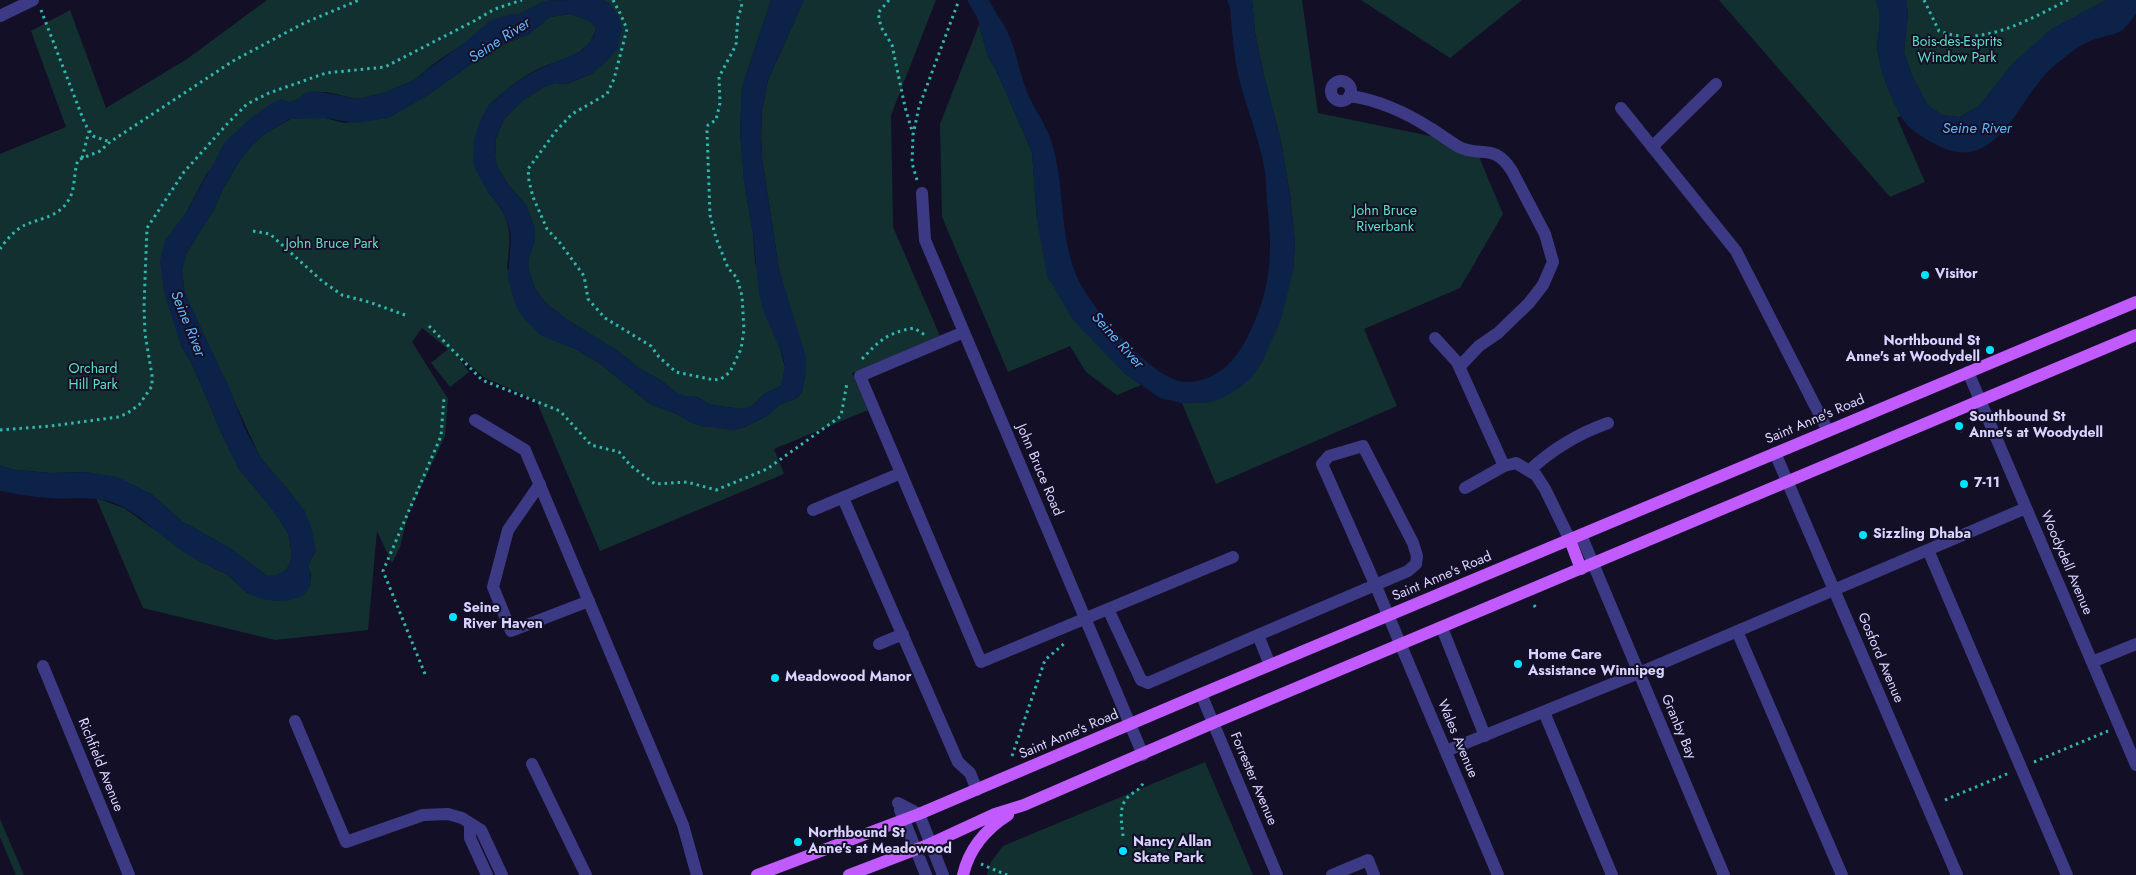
<!DOCTYPE html>
<style>
body{margin:0}
canvas{display:block;background:#130f26}
</style>
<canvas width="2136" height="875"></canvas>
<script>
const g = document.querySelector('canvas').getContext('2d');
g.lineJoin = 'round';
function fillPath(path, color) { g.fillStyle = color; g.fill(path, 'evenodd'); }
function strokePath(path, color, width, dash) { g.strokeStyle = color; g.lineWidth = width; g.lineCap = dash ? 'butt' : 'round'; g.setLineDash(dash || []); g.stroke(path); }
function label(font, color, halo, rows, align = 'center') {
  g.font = font + ' Jost,sans-serif'; g.lineWidth = 4; g.setLineDash([]); g.textBaseline = 'middle'; g.strokeStyle = halo; g.fillStyle = color; for (const [text, x, y, turn = 0] of rows) {
    g.save(); g.translate(x, y); g.rotate((+turn || 0) * Math.PI / 180); g.textAlign = isNaN(turn) ? turn : align; if (halo) g.strokeText(text, 0, 0); g.fillText(text, 0, 0); g.restore();
  }
}
const green = new Path2D(`
 M267,0H568L545,1L520,14H510L439,60L414,80L384,93L357,99L327,92L305,93L299,99L290,102L207,173L186,213L165,241L181,346L192,364L225,441L239,469L273,510L288,533L292,554L290,564L285,571L276,576L266,575L230,548L183,522L150,493L87,472L51,473L16,470L0,466V154L66,127L31,31L70,10L106,108L187,59Z
 M602,0H771L742,87L740,132L744,180L753,234L755,262L785,367L781,386L764,394L752,406L742,409L711,405L695,396H684L675,392L662,381L639,368L618,351L566,319L546,303L535,289L529,270V258L535,240V229L526,205L507,183L497,166L495,157L496,138L504,119L523,100L546,86L556,83L567,84L593,73L618,48L609,3Z
 M804,0H936L891,115L893,227L940,336L852,373L868,410L774,449L784,474L600,551L536,400L485,378L457,355L469,372L450,387L431,363L448,349L422,328L412,342L448,399L445,436L408,515L400,547L392,563L377,531L368,630L275,640L143,608L96,498L124,508L196,559L228,575L247,593L310,586L311,575L308,566L316,550L294,497L260,457L185,294L182,270L186,254L213,211L223,189L240,160L253,144L266,133L291,119L302,118H325L344,123L388,118L428,95L494,48L529,34L550,17L570,14L590,21L596,27C591,58 555,59 532,72C515,82 502,93 488,106V192C513,221 511,232 507,268L575,349L598,362L650,404L677,414L692,423L701,426L743,428L767,416L779,405L797,398L802,392L806,369L779,269L762,158L761,136L762,110L768,80Z
 M1252,0H1302L1318,113L1474,145L1503,214L1460,288L1364,329L1397,406L1216,484L1182,403L1211,402L1293,271L1295,243L1290,194L1280,137L1264,76L1255,33Z
 M1361,0H1522L1450,58Z
 M1719,0H1875C1886,18 1875,34 1878,53C1881,74 1891,97 1901,116L1897,118L1925,182L1890,197Z
 M1906,0H2106L2014,62L1979,106L1960,117L1942,115L1927,105L1912,76L1904,52L1908,14Z
 M979,25L988,56L997,72L1032,152L1037,219L1124,373L1141,385L1117,395L1086,372L1070,346L1008,372L942,217L940,124Z
 M1205,762L1253,875H987L991,862L1003,846Z
 M0,819L24,875H16L0,837Z`);
const water = new Path2D(`
 M568,0H602L609,3L620,18L622,28L618,48L607,61L593,73L566,84L556,83L546,86L523,100L504,119L496,137L495,157L497,166L507,183L526,205L535,229V240L529,258V270L535,289L546,303L566,319L618,351L639,368L662,381L676,392L684,396H695L711,405L742,409L752,406L764,394L781,386L785,367L783,356L764,313L759,293L753,234L744,180L740,132L742,87L771,0H804L768,80L762,110L761,136L762,158L779,269L806,357V369L802,392L797,398L779,405L767,416L743,428L732,430L701,426L692,423L677,414L650,404L598,362L575,349L540,335L526,321L517,309L508,280L511,236L509,226L501,208L488,192L476,171L473,162L474,140L480,121L488,106L510,86L533,72L583,50L594,37L596,27L590,21L570,14L550,17L529,34L494,48L428,95L388,118L356,123L325,118L290,119L266,133L253,144L240,160L223,189L213,211L186,254L182,270L185,294L229,387L245,429L260,457L294,497L305,511L312,529L316,550L308,566C311,575 313,587 304,594C290,605 260,602 246,592C239,587 234,578 226,574C210,565 193,560 179,549C159,534 140,514 117,504C95,495 72,500 49,498C33,497 16,494 0,491V466L16,470L51,473L87,472L117,477L150,493L183,522L230,548L266,575H276L285,571L290,564L292,554L288,533L273,510L239,469L225,441L192,364L181,346L164,292L160,261L165,241L186,213L225,142L251,118L273,102L282,99L290,102L299,99L305,93L316,91L357,99L384,93L414,80L464,43L491,20L510,14H520L545,1Z
 M967,0H989C995,13 1005,24 1010,38C1017,55 1020,74 1027,92C1035,111 1048,127 1053,147C1066,193 1058,244 1082,287C1097,313 1154,381 1185,382C1213,383 1234,363 1246,340C1272,289 1273,256 1267,201C1266,188 1266,174 1263,161C1257,133 1246,106 1239,78C1234,56 1232,31 1230,8L1227,0H1252L1255,33L1264,76L1280,137L1290,194L1295,243L1293,271L1281,320L1262,362L1252,377L1239,388L1223,398L1211,402L1182,403L1160,398L1124,373L1073,320L1047,276L1037,219L1032,152L997,72L988,57L977,17Z
 M1875,0H1906L1908,14L1904,52L1912,76L1928,105L1942,115L1960,117L1979,106L2014,62L2051,29L2106,0H2136V14C2132,19 2126,28 2121,31C2111,36 2098,37 2088,42C2076,47 2065,57 2054,66C2019,94 1999,176 1939,146C1922,137 1908,130 1899,113C1890,95 1880,72 1878,52C1876,33 1885,17 1875,0Z`);
const path = new Path2D(`
 M613,0L620,13L627,29L614,79L607,94L572,114L556,131L528,169L529,181L533,197L547,229L560,243L584,276L588,299L605,318L651,346L659,357L676,372L714,380L721,379L730,372L741,349L744,330L742,296L737,278L728,268L716,238L710,215L707,131L708,125L716,120L720,103L719,77L736,45L738,16L742,7L740,0
 M889,0L878,13L881,27L892,45L905,107L913,134
 M1924,0L1939,31C1982,48 2030,19 2068,0
 M41,10L85,124L93,136L110,142
 M82,158L89,131
 M917,180L912,163L913,135L919,107L959,0
 M253,231L270,234L322,281L342,295L369,302L405,315
 M0,249C6,240 16,229 25,225C41,218 58,217 68,201C76,189 73,174 78,160L100,151L110,142L233,61L304,23L359,0
 M429,326L482,380L560,411L591,445L619,452L630,465L655,484L687,482L716,490L767,469L841,416L847,383
 M862,359C880,340 887,333 914,328L925,335
 M1959,426L1962,432
 M0,430L51,426L118,417L126,414L139,405L152,386V375L145,334L144,306L147,228L184,172L228,123L247,104L269,93L326,73L385,67L474,21L495,9L522,0
 M1534,605L1537,610
 M425,674L383,571L441,436L444,398
 M1012,756L1045,660L1066,642
 M2034,762L2108,731
 M1945,800L2009,773
 M1123,836C1122,824 1118,808 1127,798C1134,791 1140,791 1144,781
 M796,837L798,842
 M981,864L1007,875`);
const minor = new Path2D(`
 M0,16L33,0
 M1331 91a10 10 0 1 1 20 0a10 10 0 1 1-20 0Z
 M1349,96C1376,99 1407,113 1430,128C1440,134 1449,141 1459,147C1480,158 1494,142 1512,171L1545,234L1553,262L1543,285L1529,303L1498,333L1479,346L1460,366
 M1621,108L1736,251L1828,431
 M1652,147L1716,84
 M922,193L925,240L1143,755
 M964,332L860,376L981,662L1108,609
 M1435,338L1457,362L1504,466
 M1968,372L2136,765
 M475,420L525,450L683,825L697,875
 M1775,453L1957,875
 M1529,471C1551,450 1580,433 1608,423
 M540,484L508,530L493,587L511,631L589,601
 M1465,488L1504,466L1516,463L1536,475L1545,489L1570,540
 M843,498L958,762L970,773L977,790
 M813,510L901,473
 M1581,535L1724,875
 M1928,550L2067,875
 M1233,557L1108,609L1141,680L1148,683L1258,635
 M1442,628L1485,736
 M1737,631L1842,875
 M879,644L903,634
 M2092,662L2136,644
 M1270,665L1258,635L1408,571L1416,564L1417,556L1413,543L1363,446L1329,456L1322,464L1375,584L1498,875
 M43,666L129,875
 M1201,694L1277,875
 M1544,712L1612,875
 M295,721L346,842L423,815L448,814L462,818L481,830L502,875
 M1446,751L1639,673L2026,508
 M532,764L586,875
 M898,803L919,814L943,875
 M900,810L926,875
 M470,824V838L487,875
 M1332,875L1368,860L1374,875`);
const major = new Path2D(`
 M1570,540L1581,569
 M757,875L919,814L1201,694L2136,302
 M849,875L930,844L995,814L1024,805L1213,723L2136,335
 M963,875C969,849 986,829 1008,815`);
const markers = [
 [1925,275,5,"#00e5ff"],
 [1990,350,5,"#00e5ff"],
 [1959,426,5,"#00e5ff"],
 [1964,484,5,"#00e5ff"],
 [1863,535,5,"#00e5ff"],
 [453,617,5,"#00e5ff"],
 [1518,664,5,"#00e5ff"],
 [775,678,5,"#00e5ff"],
 [798,842,5,"#00e5ff"],
 [1123,851,5,"#00e5ff"]
];
const parkNames = [
 ["Bois-des-Esprits",1957,43],
 ["Window Park",1957,59],
 ["John Bruce",1385,212],
 ["Riverbank",1385,228],
 ["John Bruce Park",332,245],
 ["Orchard",93,370],
 ["Hill Park",93,386]
];
const poiNames = [
 ["Visitor",1935,275],
 ["Northbound St",1980,342,"right"],
 ["Anne's at Woodydell",1980,358,"right"],
 ["Southbound St",1969,418],
 ["Anne's at Woodydell",1969,434],
 ["7-11",1974,484],
 ["Sizzling Dhaba",1873,535],
 ["Seine",463,609],
 ["River Haven",463,625],
 ["Home Care",1528,656],
 ["Assistance Winnipeg",1528,672],
 ["Meadowood Manor",785,678],
 ["Northbound St",808,834],
 ["Anne's at Meadowood",808,850],
 ["Nancy Allan",1133,843],
 ["Skate Park",1133,859]
];
const streetNames = [
 ["Saint Anne's Road",1815,420,-23],
 ["John Bruce Road",1039,470,67],
 ["Woodydell Avenue",2066,563,67],
 ["Saint Anne's Road",1442,577,-23],
 ["Gosford Avenue",1880,658,67],
 ["Granby Bay",1678,727,67],
 ["Saint Anne's Road",1069,735,-23],
 ["Wales Avenue",1457,739,67],
 ["Richfield Avenue",100,765,68],
 ["Forrester Avenue",1253,779,67]
];
const waterNames = [
 ["Seine River",500,41,-33],
 ["Seine River",1977,129],
 ["Seine River",187,324,68],
 ["Seine River",1117,341,48]
];
fillPath(green, '#12302f');
fillPath(water, '#0c2248');
strokePath(path, '#2fb8b0', 3, [2.5, 4]);
strokePath(minor, '#3d3a85', 12);
strokePath(major, '#c25bff', 12);
for (const [x, y, r, color] of markers) { const dot = new Path2D(); dot.arc(x, y, r, 0, 2 * Math.PI); g.fillStyle = color; g.fill(dot); strokePath(dot, '#130f26', 2); }
label('14px', '#5fe0c0', '#130f26', parkNames);
label('bold 14px', '#d9d4ff', '#130f26', poiNames, 'left');
label('14px', '#d9d4ff', '#130f26', streetNames);
label('italic 15px', '#62b6ff', '#130f26', waterNames);
</script>
